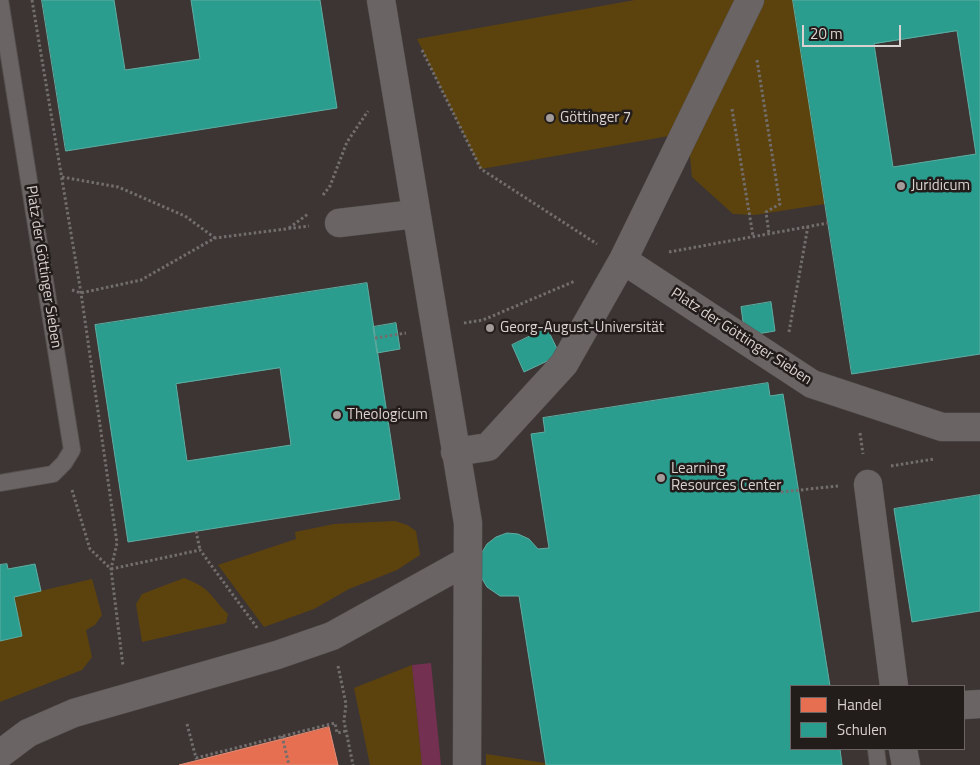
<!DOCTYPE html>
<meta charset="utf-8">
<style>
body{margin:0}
#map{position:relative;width:980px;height:765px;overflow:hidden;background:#3c3534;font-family:"Titillium Web",sans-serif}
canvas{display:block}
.legend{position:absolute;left:790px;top:685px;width:175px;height:65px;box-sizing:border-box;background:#221c1b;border:1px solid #6c6563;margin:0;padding:6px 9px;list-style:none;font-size:15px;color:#dad2d0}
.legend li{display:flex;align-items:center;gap:10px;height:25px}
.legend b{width:25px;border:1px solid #6c6563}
.scale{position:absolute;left:802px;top:25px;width:99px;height:22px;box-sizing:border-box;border:2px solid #dad2d0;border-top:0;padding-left:6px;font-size:15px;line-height:18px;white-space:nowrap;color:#dad2d0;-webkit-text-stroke:4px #221c1b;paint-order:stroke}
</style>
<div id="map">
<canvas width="980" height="765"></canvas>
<ul class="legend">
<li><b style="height:14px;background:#e76f51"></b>Handel</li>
<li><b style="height:14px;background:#2a9d8f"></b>Schulen</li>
</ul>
<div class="scale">20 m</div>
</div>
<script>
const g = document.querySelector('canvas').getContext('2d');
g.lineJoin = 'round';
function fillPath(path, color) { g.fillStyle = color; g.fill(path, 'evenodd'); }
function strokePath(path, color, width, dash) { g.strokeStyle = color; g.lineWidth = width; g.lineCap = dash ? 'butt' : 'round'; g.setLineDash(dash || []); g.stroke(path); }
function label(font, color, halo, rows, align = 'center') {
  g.font = font + ' "Titillium Web",sans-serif'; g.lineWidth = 5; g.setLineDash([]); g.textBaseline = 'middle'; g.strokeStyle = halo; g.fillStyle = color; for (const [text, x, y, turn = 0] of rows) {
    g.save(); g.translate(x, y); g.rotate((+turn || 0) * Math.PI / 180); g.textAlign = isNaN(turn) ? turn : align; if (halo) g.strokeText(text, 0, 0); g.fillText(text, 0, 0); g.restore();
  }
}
const green = new Path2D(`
 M635,0H738L669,136L481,169L417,39Z
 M763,0H793L825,204L755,215L733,214L692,177L689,147Z
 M395,521L407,525L416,531L420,555L397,570L349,589L314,609L264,627L218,565L296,539L295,532L334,524Z
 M184,578C212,589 208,594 228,614L226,623L142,642L136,604L142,594Z
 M92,579L102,615L95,625L86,630L92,657L82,670L0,702V641L22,636L14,597Z
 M412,665L422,765H370L354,688Z
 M486,754L545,763L546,765H486Z`);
const water = new Path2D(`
 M431,663L441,765H422L412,665Z`);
const shops = new Path2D(`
 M329,727L338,765H179L282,739Z`);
const schools = new Path2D(`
 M42,0H114L125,70L200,59L191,0H320L337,108L66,151Z
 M793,0H980V354L852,374ZM957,31L976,154L893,167L874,44Z
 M367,283L400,499L128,542L95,325ZM280,368L291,445L187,461L176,384Z
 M771,302L775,331L745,336L741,307Z
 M396,323L400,349L377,353L373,327Z
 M547,328L560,355L524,372L512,345Z
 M768,383L770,396L783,394L830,686H791V749H840L842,765H546L519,596H500L487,587L481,577V554L487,544L496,537L507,533L518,534L529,539L538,549L549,548L531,434L545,432L543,418Z
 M980,495V611L912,622L894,509Z
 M7,564L8,569L35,564L41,591L14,597L22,636L0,641V565Z`);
const path = new Path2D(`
 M32,0L81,293L117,543L111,569L123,666
 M422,50L481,169L597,244
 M757,60L780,204L766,212L769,234
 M732,109L753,236
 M62,177L118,187L185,216L215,238
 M323,195L330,186L347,142L368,111
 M289,228L308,214
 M669,252L828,223
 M72,290L81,293L141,280L215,238L309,226
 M464,323L483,320L575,281
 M789,332L808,226
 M375,338L406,333
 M860,433L863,454
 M891,466L934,459
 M72,490L90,549L111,569
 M781,492L838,486
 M196,531L200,550
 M111,569L200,550L258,629
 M338,666L346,704L344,721L353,765
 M187,724L196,758L335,723L337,733L346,731
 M282,736L289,765`);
const service = new Path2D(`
 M0,483L53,474L64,463L72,450L0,0
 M876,749L878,765`);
const minor = new Path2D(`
 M381,0L468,523L467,765
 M339,223L415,214
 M623,260L812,384L942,427H980
 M455,452L488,447L564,364L623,260L750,0
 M868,484L894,686
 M964,705L980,704
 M903,749L906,765
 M0,754L28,733L74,713L277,655L332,636L467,561`);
const markers = [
 [550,118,5,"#a39b99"],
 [901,186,5,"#a39b99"],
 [490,328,5,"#a39b99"],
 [337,415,5,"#a39b99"],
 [661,478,5,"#a39b99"]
];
const poiNames = [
 ["Göttinger 7",560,118],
 ["Juridicum",911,186],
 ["Georg-August-Universität",500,328],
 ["Theologicum",347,415],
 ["Learning",671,469],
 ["Resources Center",671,486]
];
const streetNames = [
 ["Platz der Göttinger Sieben",43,267,81],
 ["Platz der Göttinger Sieben",741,337,33]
];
fillPath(green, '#5c430e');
fillPath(water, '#743051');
fillPath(shops, '#e76f51');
strokePath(shops, '#e38d77', 1);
fillPath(schools, '#2a9d8f');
strokePath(schools, '#5fada2', 1);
strokePath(service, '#575150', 18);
strokePath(minor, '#575150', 29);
strokePath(path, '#726e6d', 3, [2.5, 2.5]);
strokePath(service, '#6a6564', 16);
strokePath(minor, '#6a6564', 28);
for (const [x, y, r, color] of markers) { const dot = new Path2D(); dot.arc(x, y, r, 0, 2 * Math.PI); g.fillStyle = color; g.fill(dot); strokePath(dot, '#221c1b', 2); }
label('15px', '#dad2d0', '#221c1b', poiNames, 'left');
label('15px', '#dad2d0', '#221c1b', streetNames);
</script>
